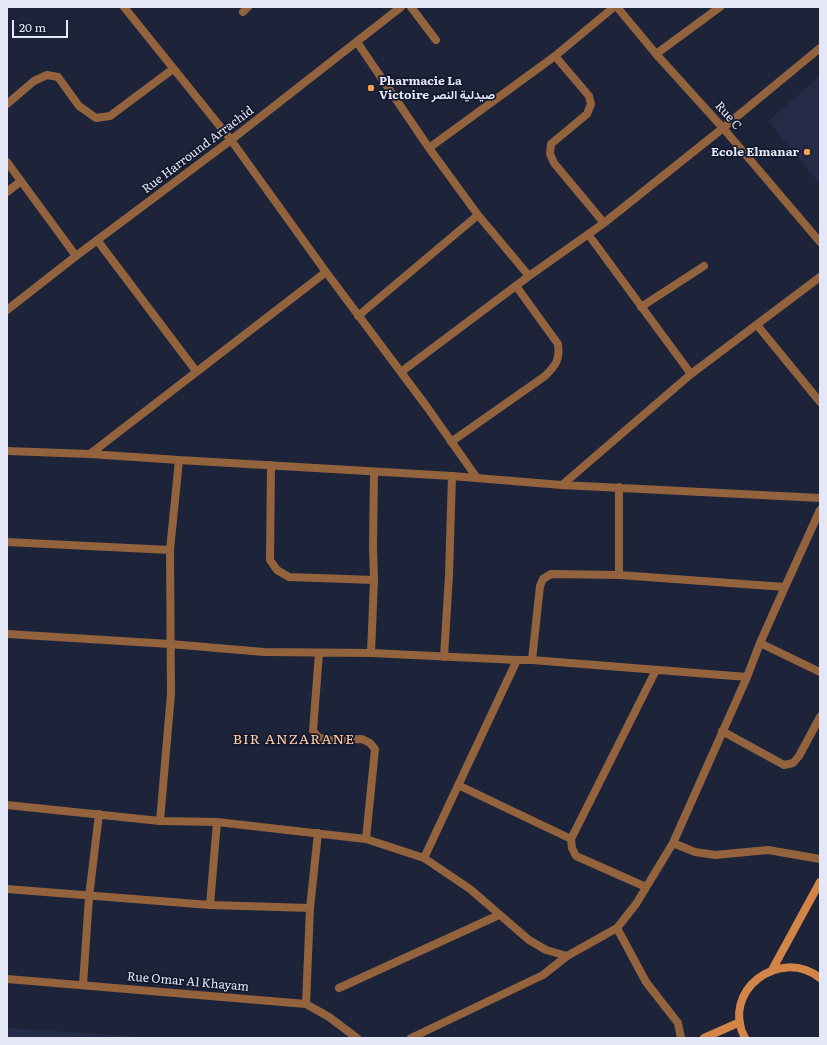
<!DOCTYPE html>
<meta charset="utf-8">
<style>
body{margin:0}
#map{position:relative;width:827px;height:1045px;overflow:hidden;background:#1d2338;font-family:Literata,serif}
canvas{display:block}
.frame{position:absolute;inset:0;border:8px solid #e3e7f6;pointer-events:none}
.scale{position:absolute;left:12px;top:20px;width:56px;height:18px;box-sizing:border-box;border:2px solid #e3e7f6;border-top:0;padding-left:5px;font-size:12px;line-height:14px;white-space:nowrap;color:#e3e7f6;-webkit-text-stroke:3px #14192d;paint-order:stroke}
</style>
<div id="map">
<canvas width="827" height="1045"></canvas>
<div class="frame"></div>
<div class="scale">20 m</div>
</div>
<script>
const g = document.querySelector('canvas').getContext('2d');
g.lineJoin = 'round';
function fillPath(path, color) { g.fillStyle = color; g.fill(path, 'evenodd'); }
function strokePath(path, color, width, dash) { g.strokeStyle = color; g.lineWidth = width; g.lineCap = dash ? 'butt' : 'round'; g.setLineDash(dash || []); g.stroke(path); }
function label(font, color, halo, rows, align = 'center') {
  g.font = font + ' Literata,Vazirmatn,serif'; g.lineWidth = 3.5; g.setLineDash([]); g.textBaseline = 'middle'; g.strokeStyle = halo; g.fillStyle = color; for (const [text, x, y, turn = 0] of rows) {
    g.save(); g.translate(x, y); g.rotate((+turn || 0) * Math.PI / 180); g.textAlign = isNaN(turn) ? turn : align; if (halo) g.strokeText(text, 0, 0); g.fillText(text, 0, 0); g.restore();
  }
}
const built = new Path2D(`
 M820,76V184L768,121Z
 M7,1028L161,1038H7Z`);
const minor = new Path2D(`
 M124,7L231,140L326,272L427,407L477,478
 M411,7L436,40
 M243,12L248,7
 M357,42L429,148L478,215L529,276
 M656,54L720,7
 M555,56L589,96L591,104L587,114L551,144L550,154L554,163L604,223
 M7,104L34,81L47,75L58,77L79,106L96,118L110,116L173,69
 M429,148L555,56L614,7
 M7,162L76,256
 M7,192L21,181
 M588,234L691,374
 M97,240L196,371
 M641,307L704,266
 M7,310L76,256L231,140L401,7
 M358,316L478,215
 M757,325L820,402
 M401,372L529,276L604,223L723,128L820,48
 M451,442L545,376C556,365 560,360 558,344L516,286
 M7,451L90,454L179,460L452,476L562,485L820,498
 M90,454L326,272
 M271,465L270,560L277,570L289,577L374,580
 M562,485L691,374L820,277
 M7,542L170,550
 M619,575V487
 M7,634L170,644L264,652L371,653L517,660H532L747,677
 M760,643L820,672
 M319,653L313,731L318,737L326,740L362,739L370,743L375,749L366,839
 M371,653L374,580L373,547L374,472
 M444,657L449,575L452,476
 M532,660L540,586L543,579L551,574L619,575L785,587
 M722,731L784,765L793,763L799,756L820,717
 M458,785L571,839
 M7,805L160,821L217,822L366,839L424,858L470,889L529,940L546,950L567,956L617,928L636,904L673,843L747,677L760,643L785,587L820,510
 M160,821L171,694L170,550L179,460
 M673,843L695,852L715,855L768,850L820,859
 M424,858L517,660
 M646,887L576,856L572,848L571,839L656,670
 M7,889L210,905L310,908
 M210,905L217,822
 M617,928L646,982L678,1023L681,1038
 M7,979L306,1004L329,1017L357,1038
 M83,985L89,897L99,814
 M339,988L499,915
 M306,1004L310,908L318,833
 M411,1038L543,975L567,956`);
const tertiary = new Path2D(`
 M617,7L656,54L723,128L820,242`);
const secondary = new Path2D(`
 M772,970L820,882
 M704,1038L740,1022
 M745,1038C720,992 779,946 820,978`);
const markers = [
 [371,88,4,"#fb9e52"],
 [807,152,4,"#fb9e52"]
];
const poiNames = [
 ["Pharmacie La",379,81],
 ["Victoire صيدلية النصر",379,95],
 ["Ecole Elmanar",799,152,"right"]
];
const streetNames = [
 ["Rue C",728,116,49],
 ["Rue Harround Arrachid",198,150,-37],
 ["Rue Omar Al Khayam",188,982,5]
];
const quarterNames = [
 ["BIR ANZARANE",294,740]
];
fillPath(built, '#242b47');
strokePath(minor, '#93633e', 8);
strokePath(tertiary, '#93633e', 8);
strokePath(secondary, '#d28547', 8);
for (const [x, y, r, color] of markers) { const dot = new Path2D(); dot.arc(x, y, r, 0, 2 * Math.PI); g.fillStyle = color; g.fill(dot); strokePath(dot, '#14192d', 1.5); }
label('bold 12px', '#e3e7f6', '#14192d', poiNames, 'left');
label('12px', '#e3e7f6', '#14192d', streetNames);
g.letterSpacing = '1px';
label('14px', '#fec9a2', '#14192d', quarterNames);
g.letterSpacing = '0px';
</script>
